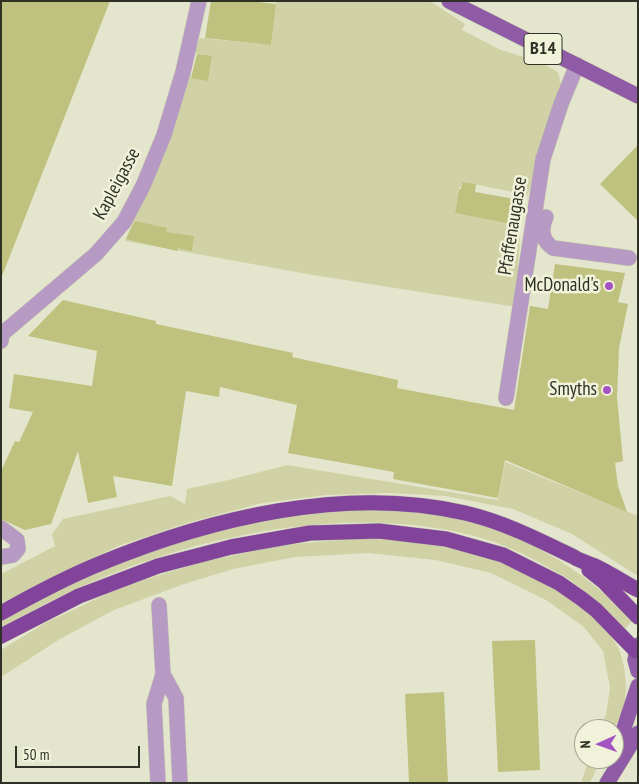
<!DOCTYPE html>
<style>
body{margin:0}
#map{position:relative;width:639px;height:784px;overflow:hidden;background:#e3e5cd;font-family:"PT Sans Narrow",sans-serif}
canvas{display:block}
.frame{position:absolute;inset:0;border:2px solid #2f3026;pointer-events:none}
.north{position:absolute;left:574px;top:719px;width:50px;height:50px;box-sizing:border-box;background:#f1f2da;border:1px solid #a3a492;border-radius:50%;rotate:268deg;font-size:14px;font-weight:700;line-height:20px;text-align:center;color:#2f3026}
.north::after{content:'';display:block;margin:auto;width:18px;height:22px;background:#a453c3;clip-path:polygon(50% 0,100% 100%,50% 72%,0 100%)}
.scale{position:absolute;left:15px;top:746px;width:125px;height:22px;box-sizing:border-box;border:2px solid #2f3026;border-top:0;padding-left:6px;font-size:15px;line-height:18px;white-space:nowrap;color:#2f3026;-webkit-text-stroke:4px #f1f2da;paint-order:stroke}
</style>
<div id="map">
<canvas width="639" height="784"></canvas>
<div class="frame"></div>
<div class="north">N</div>
<div class="scale">50 m</div>
</div>
<script>
const g = document.querySelector('canvas').getContext('2d');
g.lineJoin = 'round';
function fillPath(path, color) { g.fillStyle = color; g.fill(path, 'evenodd'); }
function strokePath(path, color, width, dash) { g.strokeStyle = color; g.lineWidth = width; g.lineCap = dash ? 'butt' : 'round'; g.setLineDash(dash || []); g.stroke(path); }
function label(font, color, halo, rows, align = 'center') {
  g.font = font + ' "PT Sans Narrow",sans-serif'; g.lineWidth = 5; g.setLineDash([]); g.textBaseline = 'middle'; g.strokeStyle = halo; g.fillStyle = color; for (const [text, x, y, turn = 0] of rows) {
    g.save(); g.translate(x, y); g.rotate((+turn || 0) * Math.PI / 180); g.textAlign = isNaN(turn) ? turn : align; if (halo) g.strokeText(text, 0, 0); g.fillText(text, 0, 0); g.restore();
  }
}
const green = new Path2D(`
 M276,1H430L465,24L462,30L501,50L540,62L558,72L561,83L528,195L463,182L459,189L455,213L511,224L520,237L516,307L313,275L125,241L159,158L188,77L208,81L212,57L194,53L200,38L271,45Z
 M505,462L638,516V576L572,534L513,509L446,496L391,493L327,495L262,503L190,522L118,546L1,603V574L55,546L52,534L63,519L170,496L185,504L187,489L233,479L287,465L498,500Z
 M373,510C403,511 435,512 464,520C529,537 588,572 632,621L624,630C605,610 586,589 562,575C541,563 517,550 494,542C360,497 185,536 61,596C40,606 21,617 1,629V621C119,555 237,514 373,510Z
 M366,538L437,544L505,563L572,598L608,631L619,649L624,666L626,685L625,704L614,729H600L606,715L610,687L603,651L584,627L546,600L491,573L436,560L368,553L295,557L233,569L187,583L114,610L60,639L1,677V650L47,622L124,586L203,562L282,545Z
 M589,759H601L590,783H581Z`);
const building = new Path2D(`
 M1,1H110L2,276H1Z
 M211,1H250L276,4L271,45L205,38Z
 M197,54L212,56L208,81L191,78Z
 M638,145V221L600,184Z
 M462,182L476,184L475,192L515,199L511,224L455,213L459,189H461Z
 M135,221L167,228L166,232L194,236L192,251L178,248L177,251L126,239Z
 M555,264L625,273L618,302L628,304L619,348L617,398L623,461L615,463L618,486L627,512L505,460L498,498L393,479L394,472L288,453L297,405L220,387L219,397L186,391L172,486L113,476L117,497L88,503L78,451L51,524L25,530L1,519V471L15,441L19,442L33,412L9,408L14,374L92,386L97,351L28,336L63,300L156,321V324L293,353L292,357L398,380L397,388L514,410L530,306L548,309Z
 M535,640L540,770L498,772L492,641Z
 M444,692L448,783H409L405,694Z`);
const minor = new Path2D(`
 M546,217C540,230 542,240 553,248L629,258
 M1,341L2,334L96,254L124,222L143,186L164,135L183,72L199,1
 M506,398L543,159L561,104L577,65
 M1,528L17,540L18,549L13,555L1,557
 M163,674L176,698L180,783
 M158,783L154,704L163,674L159,605`);
const major = new Path2D(`
 M449,1L638,96
 M638,645L635,660L638,671
 M614,758L638,686
 M607,783L638,733`);
const highway = new Path2D(`
 M589,570L604,582L638,617
 M1,613C33,595 65,578 99,564C210,518 347,485 465,513C504,522 539,540 574,557C580,561 588,563 595,566C610,573 623,582 638,590
 M1,636L79,596L158,566L231,547L310,533L379,531L446,539L503,555L559,583L582,599L596,610L636,651`);
const markers = [
 [609,286,5,"#a453c3"],
 [607,390,5,"#a453c3"]
];
const shields = [
 [543,49,38]
];
const shieldNames = [
 ["B14",543,49]
];
const streetNames = [
 ["Kapleigasse",117,184,-62],
 ["Pfaffenaugasse",513,226,-81]
];
const poiNames = [
 ["McDonald's",599,286],
 ["Smyths",597,390]
];
fillPath(green, '#d0d2a6');
fillPath(building, '#bfc17e');
strokePath(minor, '#bfc1ac', 16);
strokePath(major, '#bfc1ac', 16);
strokePath(highway, '#bfc1ac', 16);
strokePath(minor, '#b79ac4', 15);
strokePath(major, '#905ba6', 15);
strokePath(highway, '#82439b', 15);
for (const [x, y, r, color] of markers) { const dot = new Path2D(); dot.arc(x, y, r, 0, 2 * Math.PI); g.fillStyle = color; g.fill(dot); strokePath(dot, '#f1f2da', 2); }
for (const [x, y, w] of shields) { const box = new Path2D(); box.roundRect(x - w / 2, y - 15.5, w, 31, 4); g.fillStyle = '#f1f2da'; g.fill(box); strokePath(box, '#2f3026', 1); }
label('bold 18px', '#2f3026', null, shieldNames);
label('19px', '#2f3026', '#f1f2da', streetNames);
label('19px', '#2f3026', '#f1f2da', poiNames, 'right');
</script>
